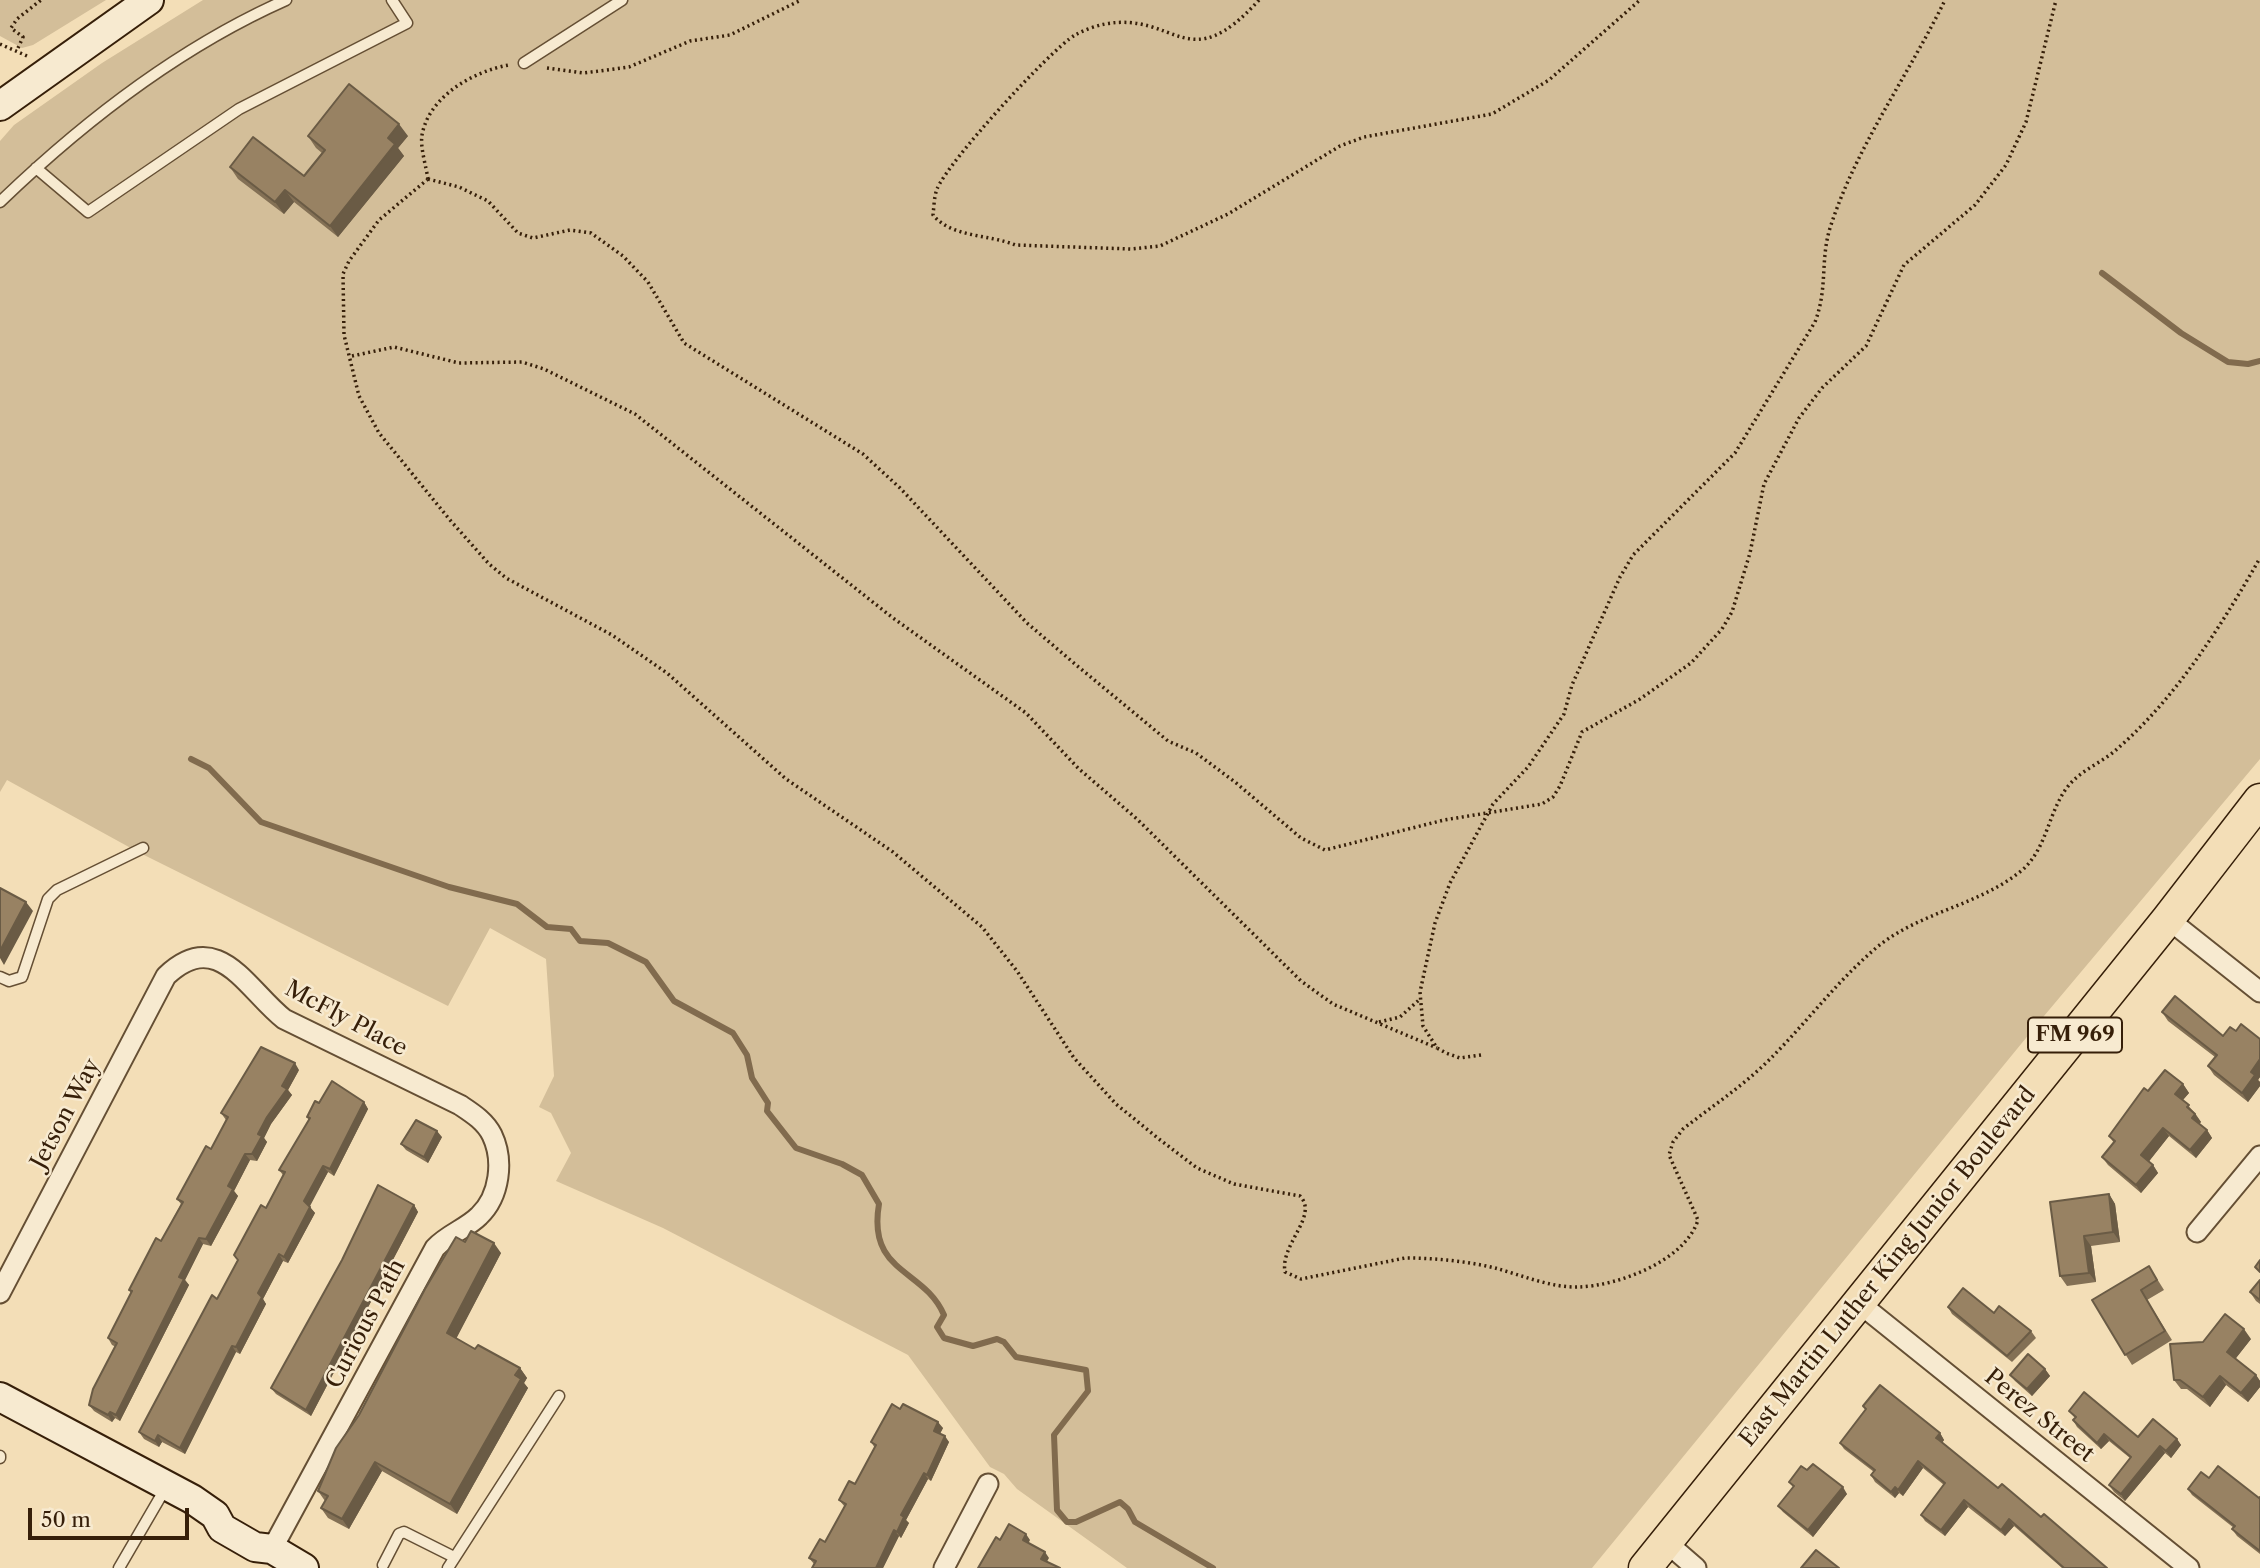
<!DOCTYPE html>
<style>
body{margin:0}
#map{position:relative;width:2260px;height:1568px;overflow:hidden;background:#f3deb7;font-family:"Libre Caslon Text",serif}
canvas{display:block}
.scale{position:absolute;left:28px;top:1508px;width:161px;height:32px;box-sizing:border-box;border:4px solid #361f09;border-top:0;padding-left:9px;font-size:21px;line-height:24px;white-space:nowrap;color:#361f09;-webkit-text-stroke:5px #f7ead0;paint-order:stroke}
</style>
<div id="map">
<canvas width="2260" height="1568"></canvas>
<div class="scale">50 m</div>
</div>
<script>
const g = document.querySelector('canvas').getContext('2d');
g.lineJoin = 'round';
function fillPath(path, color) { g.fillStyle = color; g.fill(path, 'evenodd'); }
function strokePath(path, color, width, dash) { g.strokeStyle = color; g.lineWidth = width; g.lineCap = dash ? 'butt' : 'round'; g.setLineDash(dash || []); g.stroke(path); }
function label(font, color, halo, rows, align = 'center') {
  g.font = font + ' "Libre Caslon Text",serif'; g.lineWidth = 5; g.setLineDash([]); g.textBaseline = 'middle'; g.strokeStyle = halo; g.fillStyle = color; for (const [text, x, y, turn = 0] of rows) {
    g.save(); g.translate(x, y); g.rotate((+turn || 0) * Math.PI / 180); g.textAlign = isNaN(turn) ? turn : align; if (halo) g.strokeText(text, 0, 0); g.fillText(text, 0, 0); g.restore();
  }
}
const green = new Path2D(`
 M0,0H106L33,45L22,48L0,36Z
 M203,0H2260V759L2044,1016L1592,1568H1127L1017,1489L1004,1474L990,1467L908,1355L663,1228L556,1181L571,1153L551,1113L539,1107L554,1076L546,959L490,928L448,1006L138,852L7,780L0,792V141L14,125L102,63Z`);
const stream = new Path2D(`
 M2102,273L2181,333L2228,362L2248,364L2260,361
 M191,759L209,768L261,822L449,887L517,904L547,927L571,929L580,941L608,943L646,962L674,1001L733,1033L747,1055L752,1078L768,1103L767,1111L796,1148L842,1164L862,1175L879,1204C867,1274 924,1268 944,1315L937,1327L944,1338L973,1346L997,1339L1004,1342L1016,1357L1086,1370L1088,1391L1054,1435L1057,1510L1067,1522H1076L1120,1502L1128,1509L1135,1522L1213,1568`);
const path = new Path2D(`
 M1259,0C1187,80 1176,11 1105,24C1095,26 1084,30 1075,35C1049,51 948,162 937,189C934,197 934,207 933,215C952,238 989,234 1015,245L1131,249L1160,246L1228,214L1340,146L1364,137L1492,114L1549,80L1640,0
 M0,44L27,56
 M18,48L23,37L11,28L17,19L41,0
 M547,68L584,73L629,67L690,41L730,35L801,0
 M428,179L379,220L349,261L343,274L344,335L359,396L379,433L450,520L489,564L506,578L612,635L667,673L786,779L893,852L982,927L1017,971L1074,1058L1116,1104L1159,1139L1197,1168L1234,1184L1300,1196C1319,1216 1280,1244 1285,1272L1301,1279L1405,1258C1435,1258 1466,1261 1495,1268C1521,1275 1552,1288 1578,1287C1618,1286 1685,1261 1698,1220L1669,1155L1673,1142L1683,1129C1711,1107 1740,1088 1766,1063C1804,1026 1835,983 1876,948C1919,912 1978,906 2021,871C2048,849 2048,809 2070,784C2083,769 2103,762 2117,749C2177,697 2221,626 2260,558
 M428,179L459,187L488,201L518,233L533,238L570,230L591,233L623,256L648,282L684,343L863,454L900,488L1027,623L1075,664L1168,741L1196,753L1235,782L1301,838L1325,850L1444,820L1542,804L1553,797L1560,786L1582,732L1640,699L1691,663L1722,629L1732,612L1750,553L1764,484L1799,418L1822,388L1866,346L1904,265L1975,205L2006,165L2026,122L2056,0
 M428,179C426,166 420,147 422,135C429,96 474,71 509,65
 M352,356L394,347L459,363L522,362L544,369L635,414L893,618L1026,713L1078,768L1137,819L1301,981L1333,1004L1437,1048
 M1379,1022L1400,1017L1419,1000
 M1481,1055L1460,1058L1446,1053L1437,1048L1423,1026L1420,992L1435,923L1450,883L1493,804L1528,767L1564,714L1572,685L1620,577L1633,555L1735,453L1815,322C1828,288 1820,261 1830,228C1856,147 1908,76 1945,0`);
const lane = new Path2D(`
 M524,63L622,0
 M36,168L88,212L239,109L407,23L392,0
 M0,202C83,122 180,47 286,0
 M0,977L9,981L22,977L48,899L57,890L143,848
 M0,1456V1458
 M383,1565L399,1534L404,1532L454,1557
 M119,1568L165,1489
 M448,1568L559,1396`);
const street = new Path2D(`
 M2168,919L2260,992
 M2197,1232L2260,1156
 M0,1293L166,976C218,926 247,990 284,1019L460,1105C472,1113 485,1121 492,1135C504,1160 500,1196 479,1216C466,1229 448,1234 435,1248L272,1549
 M1859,1303L2189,1568
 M1666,1542L1696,1568
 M944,1568L988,1484`);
const secondary = new Path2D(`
 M0,106L149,0
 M0,1397L192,1499L215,1515L222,1528L255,1547L272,1549L304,1568`);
const primary = new Path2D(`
 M1645,1568L2168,919L2260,800`);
const wall = new Path2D(`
 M308,136H408L398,148L404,156L338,237L294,202L284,214L238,179L230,167L304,176L322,153L316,148Z
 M2162,1012L2223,1036L2236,1031L2260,1039V1077L2258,1080L2260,1082V1086L2248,1102L2214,1075L2208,1066L2215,1057L2168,1021Z
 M299,1070L288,1090L292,1095L271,1124L264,1138L267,1142L257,1161L250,1160L234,1191L238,1196L211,1246L203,1244L185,1280L189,1285L120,1421L115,1418L112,1422L94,1411L89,1405L116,1347L112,1345L108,1338L131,1293L129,1290L161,1241L181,1204L177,1199L211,1149L226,1120L221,1113Z
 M2183,1084L2189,1093L2183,1100L2195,1113L2201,1122L2199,1124L2207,1130L2212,1138L2196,1158L2169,1136L2148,1162L2153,1165L2158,1173L2141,1193L2108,1165L2102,1157L2114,1143L2109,1136L2148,1091Z
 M364,1102L368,1109L334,1176L328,1172L309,1206L315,1213L288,1263L283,1261L263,1299L266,1304L240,1354L236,1352L185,1454L162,1442L159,1447L144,1439L139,1432L217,1299L283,1175L279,1170L309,1120L307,1117L319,1103Z
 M442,1137L428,1163L406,1150L401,1144Z
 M2109,1194L2115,1204L2120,1242L2091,1246L2096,1282L2067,1286L2060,1276Z
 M414,1205L418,1212L311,1416L276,1394L271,1388Z
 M465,1242L501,1253L456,1338L475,1349L520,1368L527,1378L524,1383L528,1388L457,1514L382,1471L349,1529L328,1518L321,1508L325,1501L318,1491L359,1415Z
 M2149,1266L2164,1290L2147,1300L2172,1340L2132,1365L2092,1300Z
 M2260,1280V1304L2256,1301L2250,1292Z
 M1948,1307L1994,1313L2031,1331L2036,1338L2012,1362L1952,1314Z
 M2251,1339L2235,1359L2256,1375L2260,1381V1387L2248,1402L2226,1385L2210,1407L2187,1389H2181L2174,1380L2203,1342Z
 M2045,1369L2050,1376L2032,1396L2015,1381L2010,1375Z
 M1863,1406L1940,1433L1944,1440L1942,1443L1998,1488L2041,1517L2107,1568H2062L2014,1526L2005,1536L1968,1507L1945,1536L1925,1521L1921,1515L1944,1485L1923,1468L1903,1496L1899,1493L1895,1498L1875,1482L1871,1475L1874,1472L1844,1449L1840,1443L1866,1410Z
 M900,1409L943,1428L940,1434L949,1442L931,1481L928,1479L906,1520L909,1523L901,1538L899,1536L883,1568H812L814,1564L809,1558L825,1542L845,1507L839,1500L855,1484L875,1448L871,1442Z
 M2069,1411L2138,1437L2177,1439L2181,1445L2171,1458L2165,1453L2125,1501L2114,1492L2109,1485L2130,1458L2109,1441L2101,1449L2077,1427L2073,1420L2075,1418Z
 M1807,1470L1847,1494L1813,1537L1783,1512L1778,1506L1793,1487L1789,1482Z
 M2209,1478L2259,1498L2260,1497V1554L2237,1536L2232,1529L2234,1528L2192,1495L2188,1489Z`);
const shadedWall = new Path2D(`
 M399,124L408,136L398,148L404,156L338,237L330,226L388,138Z
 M285,190L294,202L284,214L275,202Z
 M26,902L33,911L4,965L0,958V951Z
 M2260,1059V1077L2258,1080L2260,1082V1086L2248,1102L2242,1093L2251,1072Z
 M295,1063L299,1070L288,1090L292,1095L271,1124L264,1138L267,1142L257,1161L252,1154L258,1134Z
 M2183,1084L2189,1093L2181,1102L2175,1094Z
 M364,1102L368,1109L334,1176L330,1169Z
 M2195,1114L2201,1122L2197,1126L2192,1118Z
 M2163,1128L2169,1136L2147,1164L2141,1155Z
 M2207,1130L2212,1138L2196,1158L2190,1150Z
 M437,1131L442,1137L428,1163L424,1157Z
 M245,1154L250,1160L234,1191L238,1196L211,1246L206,1239L228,1186Z
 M2153,1165L2158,1173L2141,1193L2136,1185Z
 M323,1166L328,1172L309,1208L304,1201Z
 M2109,1194L2115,1204L2120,1242L2113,1232Z
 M414,1205L418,1212L311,1416L306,1410Z
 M310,1207L315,1213L288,1263L284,1257Z
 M2084,1236L2091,1246L2096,1282L2089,1273Z
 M199,1238L203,1244L185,1280L189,1285L120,1421L116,1415L179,1277Z
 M494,1243L501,1253L454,1343L447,1333Z
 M279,1254L283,1261L263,1299L266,1304L240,1354L236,1347L258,1293Z
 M2244,1329L2251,1339L2233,1362L2227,1352Z
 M232,1346L236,1352L185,1454L180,1448Z
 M520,1368L527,1378L524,1383L528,1388L457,1514L450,1504Z
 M2045,1369L2050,1376L2032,1396L2027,1389Z
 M2256,1375L2260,1381V1387L2248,1402L2241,1393Z
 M2220,1376L2226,1385L2210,1407L2203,1397Z
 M110,1412L115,1418L112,1422L108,1415Z
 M938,1422L943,1428L938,1437L934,1431Z
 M1940,1433L1944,1440L1941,1444L1936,1438Z
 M2104,1434L2109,1441L2101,1449L2097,1443Z
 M158,1435L162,1442L159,1447L155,1441Z
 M945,1436L949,1442L931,1481L927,1475Z
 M2177,1439L2181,1445L2171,1458L2166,1451Z
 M2160,1446L2165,1453L2125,1501L2121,1494Z
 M1918,1461L1923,1468L1903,1496L1898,1490Z
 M375,1462L382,1471L349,1529L342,1519Z
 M924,1473L928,1479L906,1520L909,1523L901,1538L897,1532L901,1515Z
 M1843,1487L1847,1494L1813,1537L1808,1530Z
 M1895,1487L1899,1493L1895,1498L1891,1492Z
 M1964,1500L1968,1507L1945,1536L1941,1530Z
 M2009,1519L2014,1526L2005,1536L2001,1530Z
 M894,1530L899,1536L883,1568H876Z
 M1026,1534L1030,1540L1027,1546L1023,1540Z
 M1045,1552L1049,1558L1045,1565L1041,1559Z`);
const building = new Path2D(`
 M349,84L399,124L388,138L395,144L330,226L285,190L275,202L230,167L253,137L304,176L325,150L308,136Z
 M0,888L26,902L0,951Z
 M2175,996L2223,1036L2230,1027L2236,1031L2241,1024L2260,1039V1059L2251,1072L2255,1075L2242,1093L2208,1066L2217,1055L2162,1012Z
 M261,1047L295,1063L282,1086L287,1089L267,1117L258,1134L262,1136L252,1154H245L228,1186L233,1189L206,1239L199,1238L179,1277L184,1279L116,1415L110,1412L108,1415L89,1405L93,1389L117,1343L108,1338L132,1291L129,1290L156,1238L161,1241L183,1202L177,1199L206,1146L211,1149L228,1117L221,1113Z
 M2165,1070L2183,1084L2175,1094L2189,1105L2187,1107L2195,1114L2192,1118L2207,1130L2190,1150L2163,1128L2141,1155L2153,1165L2136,1185L2102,1157L2115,1141L2109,1136L2144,1088L2148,1091Z
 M332,1081L364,1102L330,1169L323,1166L304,1201L310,1207L284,1257L279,1254L258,1293L262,1297L236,1347L232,1346L180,1448L158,1435L155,1441L139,1432L212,1295L217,1299L238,1260L234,1255L261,1205L266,1208L285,1172L279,1170L310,1118L307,1117L315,1101L319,1103Z
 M416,1120L437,1131L424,1157L401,1144Z
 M378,1185L414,1205L306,1410L271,1388L342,1260Z
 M2109,1194L2113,1232L2084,1236L2089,1273L2060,1276L2050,1202Z
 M471,1231L494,1243L447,1333L475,1349L478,1345L520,1368L515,1375L521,1379L450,1504L375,1462L342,1519L321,1508L328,1496L318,1491L336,1448L359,1415L425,1289L456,1237L465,1242Z
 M2260,1260V1272L2255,1267Z
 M2149,1266L2157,1280L2141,1290L2165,1331L2125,1355L2092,1300Z
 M2260,1280V1300L2250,1292Z
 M1963,1288L1994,1313L1999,1306L2031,1331L2007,1356L1948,1307Z
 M2225,1314L2244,1329L2227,1352L2256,1375L2241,1393L2220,1376L2203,1397L2180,1380H2174L2170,1344L2203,1342Z
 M2028,1354L2045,1369L2027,1389L2010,1375Z
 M1880,1385L1940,1433L1936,1438L1939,1440L1998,1488L2002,1484L2041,1517L2044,1514L2107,1568H2064L2009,1519L2001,1530L1964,1500L1941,1530L1921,1515L1945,1483L1918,1461L1898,1490L1895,1487L1891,1492L1871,1475L1875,1470L1840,1443L1866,1409L1863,1406Z
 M2084,1392L2138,1437L2153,1419L2177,1439L2166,1451L2160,1446L2121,1494L2109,1485L2131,1457L2104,1434L2097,1443L2073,1420L2076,1417L2069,1411Z
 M892,1404L900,1409L903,1404L938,1422L934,1431L945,1436L927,1475L924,1473L901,1515L904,1517L897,1532L894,1530L876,1568H812L816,1561L809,1558L820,1539L825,1542L846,1504L839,1500L849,1481L855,1484L876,1445L871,1442Z
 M1813,1464L1843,1487L1808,1530L1778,1506L1794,1486L1789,1482L1801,1466L1807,1470Z
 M2218,1466L2259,1498L2260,1497V1551L2232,1529L2235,1526L2188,1489L2201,1472L2209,1478Z
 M1009,1524L1026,1534L1023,1540L1045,1552L1041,1559L1060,1568H978L996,1537L1000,1540Z
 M1816,1550L1839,1568H1801Z`);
const shields = [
 [2075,1035,94]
];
const shieldNames = [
 ["FM 969",2075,1035]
];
const streetNames = [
 ["McFly Place",346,1019,28],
 ["Jetson Way",66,1114,-62],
 ["East Martin Luther King Junior Boulevard",1888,1267,-51],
 ["Curious Path",366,1324,-62],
 ["Perez Street",2039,1416,39]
];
fillPath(green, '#d3be99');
strokePath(stream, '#816b4e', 6);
strokePath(lane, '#654f34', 13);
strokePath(street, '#654f34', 23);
strokePath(secondary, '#361f09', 32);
strokePath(primary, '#361f09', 35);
strokePath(path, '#361f09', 3.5, [2, 3.5]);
strokePath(lane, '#f7ead0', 10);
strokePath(street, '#f7ead0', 19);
strokePath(secondary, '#f7ead0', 28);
strokePath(primary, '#f3deb7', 32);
fillPath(wall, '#837055');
fillPath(shadedWall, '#6a5b45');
fillPath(building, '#988263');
strokePath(building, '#6a5b45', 2);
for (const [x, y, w] of shields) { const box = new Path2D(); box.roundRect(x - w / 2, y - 17.5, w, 35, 5); g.fillStyle = '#f7ead0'; g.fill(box); strokePath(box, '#361f09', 2); }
label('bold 21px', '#361f09', null, shieldNames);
label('23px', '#361f09', '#f7ead0', streetNames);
</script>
